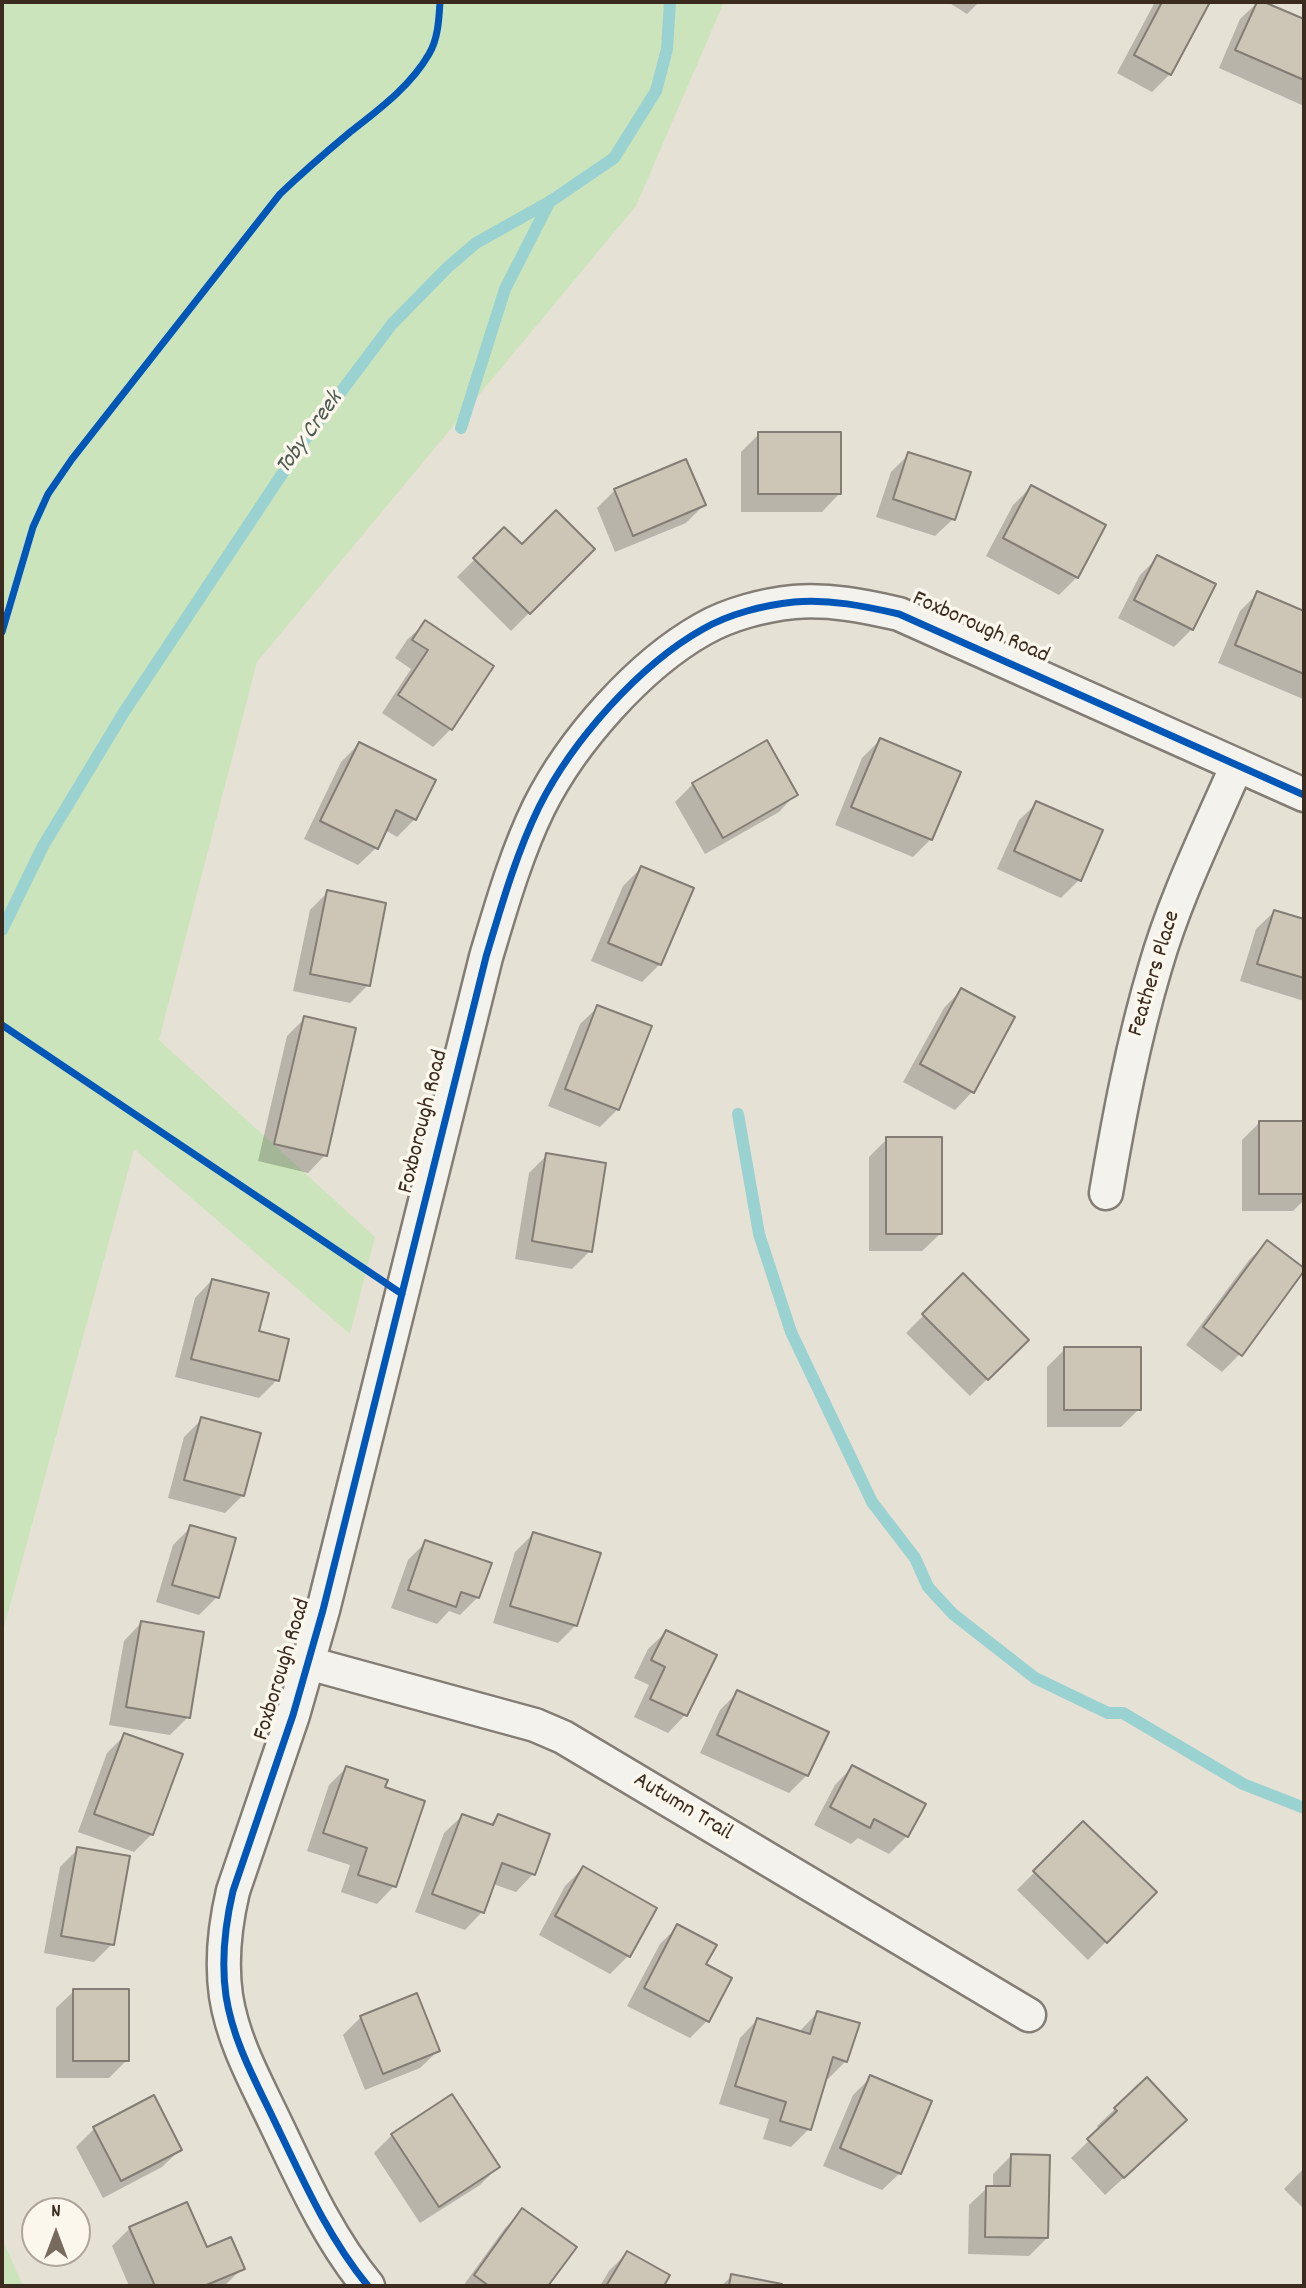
<!DOCTYPE html>
<style>
body{margin:0}
#map{position:relative;width:1306px;height:2288px;overflow:hidden;background:#e6e1d5;font-family:Dekko,sans-serif}
canvas{display:block}
.frame{position:absolute;inset:0;border:4px solid #3b2a1e;pointer-events:none}
.north{position:absolute;left:21px;top:2197px;width:70px;height:70px;box-sizing:border-box;background:#fbf7ec;border:2px solid #aea59a;border-radius:50%;rotate:0deg;font-size:19px;font-weight:700;line-height:28px;text-align:center;color:#3b2a1e}
.north::after{content:'';display:block;margin:auto;width:24px;height:32px;background:#776a5e;clip-path:polygon(50% 0,100% 100%,50% 72%,0 100%)}
</style>
<div id="map">
<canvas width="1306" height="2288"></canvas>
<div class="frame"></div>
<div class="north">N</div>
</div>
<script>
const g = document.querySelector('canvas').getContext('2d');
g.lineJoin = 'round';
function fillPath(path, color) { g.fillStyle = color; g.fill(path, 'evenodd'); }
function strokePath(path, color, width, dash) { g.strokeStyle = color; g.lineWidth = width; g.lineCap = dash ? 'butt' : 'round'; g.setLineDash(dash || []); g.stroke(path); }
function label(font, color, halo, rows, align = 'center') {
  g.font = font + ' Dekko,sans-serif'; g.lineWidth = 7; g.setLineDash([]); g.textBaseline = 'middle'; g.strokeStyle = halo; g.fillStyle = color; for (const [text, x, y, turn = 0] of rows) {
    g.save(); g.translate(x, y); g.rotate((+turn || 0) * Math.PI / 180); g.textAlign = isNaN(turn) ? turn : align; if (halo) g.strokeText(text, 0, 0); g.fillText(text, 0, 0); g.restore();
  }
}
const green = new Path2D(`
 M2,2H724L636,206L257,662L159,1040L375,1237L350,1334L134,1149L2,1635Z
 M2,2238L23,2286H2Z`);
const shadow = new Path2D(`
 M948,2H979L967,14Z
 M1155,2H1208L1170,74L1152,92L1117,73Z
 M1258,2L1304,21V106L1219,68L1240,19Z
 M759,434L839,494L822,512H741V452Z
 M909,454L953,519L935,536L876,517L891,472Z
 M1031,487L1077,577L1059,595L986,556L1013,505Z
 M615,490L704,505L686,523L615,552L597,508Z
 M504,530L522,546L593,549L511,631L457,577Z
 M1158,557L1192,629L1174,647L1118,618L1140,575Z
 M1258,593L1304,613L1303,699L1218,663L1240,611Z
 M425,623L451,729L433,747L382,713L411,669L395,658L407,640Z
 M880,740L931,839L913,857L835,825L862,758Z
 M359,744L415,819L397,837L385,830L376,848L358,865L304,839L341,762Z
 M693,784L796,794L779,812L705,854L675,802Z
 M1037,803L1079,880L1061,898L997,869L1019,820Z
 M641,868L660,964L642,982L591,961L623,886Z
 M328,892L368,985L350,1003L293,991L310,910Z
 M1274,912L1304,921V1001L1240,981L1256,929Z
 M961,990L972,1092L955,1110L903,1082L944,1008Z
 M598,1007L618,1109L600,1127L548,1106L580,1024Z
 M305,1018L325,1155L308,1173L258,1161L287,1036Z
 M1260,1122H1304V1200L1293,1211H1242V1140Z
 M887,1139L940,1234L922,1251H869V1157Z
 M547,1155L590,1251L572,1269L515,1259L529,1173Z
 M1267,1242L1240,1354L1222,1372L1186,1345L1249,1260Z
 M963,1276L1027,1340L970,1396L906,1333Z
 M212,1280L257,1332L277,1380L259,1398L175,1377L195,1298Z
 M1065,1349L1139,1409L1121,1427H1047V1367Z
 M202,1419L243,1495L225,1513L168,1498L184,1437Z
 M191,1527L217,1597L199,1615L156,1602L173,1545Z
 M533,1534L576,1625L558,1643L493,1623L515,1552Z
 M426,1542L478,1597L460,1615L449,1611L437,1624L391,1608L408,1560Z
 M141,1623L188,1717L170,1735L109,1725L124,1641Z
 M666,1632L685,1715L668,1733L634,1717L649,1685L634,1678L648,1649Z
 M738,1692L807,1775L789,1793L700,1753L720,1710Z
 M125,1735L181,1755L151,1835L134,1852L78,1832L107,1753Z
 M852,1767L907,1836L889,1854L858,1838L851,1844L814,1825L835,1785Z
 M346,1768L383,1788L394,1886L377,1904L341,1892L350,1865L307,1851L329,1785Z
 M462,1816L489,1825L498,1816L533,1874L516,1892L493,1884L482,1912L465,1930L415,1912L444,1833Z
 M1083,1823L1155,1892L1088,1960L1017,1890Z
 M78,1849L112,1944L94,1962L44,1953L60,1867Z
 M583,1868L655,1909L628,1956L610,1974L539,1935L565,1886Z
 M678,1926L708,2020L690,2038L627,2006L660,1944Z
 M74,1991L127,2060L109,2078H56V2008Z
 M817,2013L846,2061L828,2079L825,2078L809,2129L791,2147L763,2139L769,2119L719,2104L740,2038L757,2020L799,2032Z
 M361,2017L438,2051L420,2068L365,2090L343,2035Z
 M870,2078L900,2173L882,2190L823,2166L853,2095Z
 M153,2098L180,2150L162,2167L103,2198L76,2147L94,2129Z
 M1115,2109L1167,2138L1105,2195L1071,2158L1100,2130L1097,2126Z
 M392,2135L498,2167L480,2185L420,2223L374,2153Z
 M1011,2156L1047,2238L1029,2256L968,2254L969,2205L987,2188H993V2174Z
 M1304,2168V2209L1284,2189Z
 M522,2211L575,2248L546,2286H463L505,2228Z
 M130,2228L206,2250L243,2268L224,2286H129L112,2246Z
 M627,2253L668,2276L662,2286H600L609,2271Z
 M732,2276L780,2285V2286H721Z`);
const stream = new Path2D(`
 M461,428L505,289L550,201
 M2,930L43,846L124,712L304,441L392,324L448,267L476,243L551,201L614,158L656,91L667,49L670,2
 M738,1114L759,1234L791,1332L872,1502L915,1558L928,1587L953,1614L1035,1678L1108,1713H1123L1243,1784L1304,1808`);
const building = new Path2D(`
 M1162,2H1210L1171,75L1134,55Z
 M1257,2H1264L1304,19V80L1235,50Z
 M758,432H841V494H758Z
 M908,452L971,472L955,520L893,499Z
 M686,459L706,505L633,536L614,489Z
 M1031,485L1106,525L1078,578L1003,538Z
 M556,510L595,549L530,614L473,558L504,527L522,544Z
 M1157,555L1216,584L1193,630L1134,600Z
 M1257,591L1304,611V674L1235,645Z
 M425,620L494,666L452,730L398,695L428,650L412,640Z
 M880,738L961,772L932,840L851,807Z
 M767,740L798,795L723,838L692,783Z
 M359,742L436,780L416,820L396,810L378,849L320,821Z
 M1036,801L1103,830L1081,881L1014,851Z
 M641,866L694,888L661,965L608,943Z
 M327,890L386,903L370,986L310,974Z
 M1274,910L1304,919V978L1257,964Z
 M961,988L1015,1017L974,1093L920,1064Z
 M597,1005L652,1026L619,1110L565,1089Z
 M304,1016L356,1028L327,1156L274,1144Z
 M1259,1121H1304V1194H1259Z
 M886,1137H942V1234H886Z
 M546,1153L606,1163L592,1252L532,1241Z
 M1267,1240L1304,1268V1271L1242,1356L1203,1327Z
 M963,1273L1029,1340L988,1380L922,1314Z
 M212,1279L269,1293L259,1331L289,1339L279,1381L191,1359Z
 M1064,1347H1141V1410H1064Z
 M201,1417L261,1433L244,1496L184,1480Z
 M190,1525L236,1538L219,1598L172,1585Z
 M533,1532L601,1553L577,1626L510,1606Z
 M425,1540L492,1563L479,1598L461,1592L456,1607L408,1590Z
 M141,1621L204,1632L190,1718L126,1707Z
 M666,1630L717,1655L687,1716L650,1699L665,1667L651,1660Z
 M737,1690L829,1732L808,1776L717,1735Z
 M124,1733L183,1754L153,1835L94,1814Z
 M852,1765L926,1804L908,1837L874,1819L870,1828L830,1807Z
 M346,1766L388,1780L385,1787L425,1801L396,1887L358,1875L367,1848L323,1833Z
 M462,1814L493,1825L498,1814L550,1834L535,1875L502,1863L484,1913L432,1894Z
 M1083,1821L1157,1892L1107,1943L1033,1871Z
 M77,1847L130,1856L114,1945L61,1936Z
 M583,1866L657,1908L630,1957L555,1916Z
 M677,1924L717,1945L706,1964L732,1978L709,2022L644,1988Z
 M73,1989H129V2061H73Z
 M417,1993L440,2051L383,2074L360,2016Z
 M817,2011L860,2023L847,2062L833,2057L811,2130L780,2121L786,2102L735,2086L757,2018L810,2034Z
 M870,2075L932,2101L901,2174L840,2148Z
 M1147,2077L1187,2120L1124,2178L1087,2139L1117,2111L1114,2108Z
 M452,2094L500,2167L439,2207L391,2134Z
 M154,2095L182,2150L121,2181L93,2127Z
 M1011,2154L1050,2155L1048,2238L985,2237L986,2186H1010Z
 M187,2202L207,2247L231,2237L245,2269L204,2286H155L129,2227Z
 M522,2208L577,2247L548,2286H489L474,2275Z
 M627,2251L670,2275L664,2286H606Z
 M731,2274L782,2284V2286H729Z`);
const minor = new Path2D(`
 M1106,1193C1119,1117 1133,1042 1155,968C1175,898 1208,832 1237,765
 M308,1663L535,1725L563,1737L1029,2015
 M368,2286C327,2236 302,2178 274,2120C255,2080 233,2041 226,1996C221,1961 225,1925 233,1891L293,1715L323,1610L486,957C501,907 516,854 539,807C572,741 639,665 703,629C729,614 764,605 794,602C830,599 864,606 899,614L1304,795`);
const cycleway = new Path2D(`
 M2,632L33,527L48,494L72,459L280,194C303,172 325,153 349,133C378,110 410,87 429,54C438,39 439,19 440,2
 M2,1025L402,1294
 M368,2286C327,2236 302,2178 274,2120C255,2080 233,2041 226,1996C221,1961 225,1925 233,1891L293,1715L323,1610L486,957C501,907 516,854 539,807C572,741 639,665 703,629C729,614 764,605 794,602C830,599 864,606 899,614L1304,795`);
const streetNames = [
 ["Foxborough Road",980,629,24],
 ["Feathers Place",1156,974,-73],
 ["Foxborough Road",425,1122,-76],
 ["Foxborough Road",284,1670,-73],
 ["Autumn Trail",682,1808,31]
];
const waterNames = [
 ["Toby Creek",311,434,-54]
];
fillPath(green, '#cce4bb');
fillPath(shadow, '#0003');
strokePath(stream, '#9ad2d2', 12);
fillPath(building, '#cdc6b7');
strokePath(building, '#837d75', 2);
strokePath(minor, '#837d75', 37);
strokePath(minor, '#f4f2ed', 32);
strokePath(cycleway, '#0057b8', 7);
label('23px', '#3b2a1e', '#fbf7ec', streetNames);
label('italic 24px', '#4e5a53', '#fbf7ec', waterNames);
</script>
